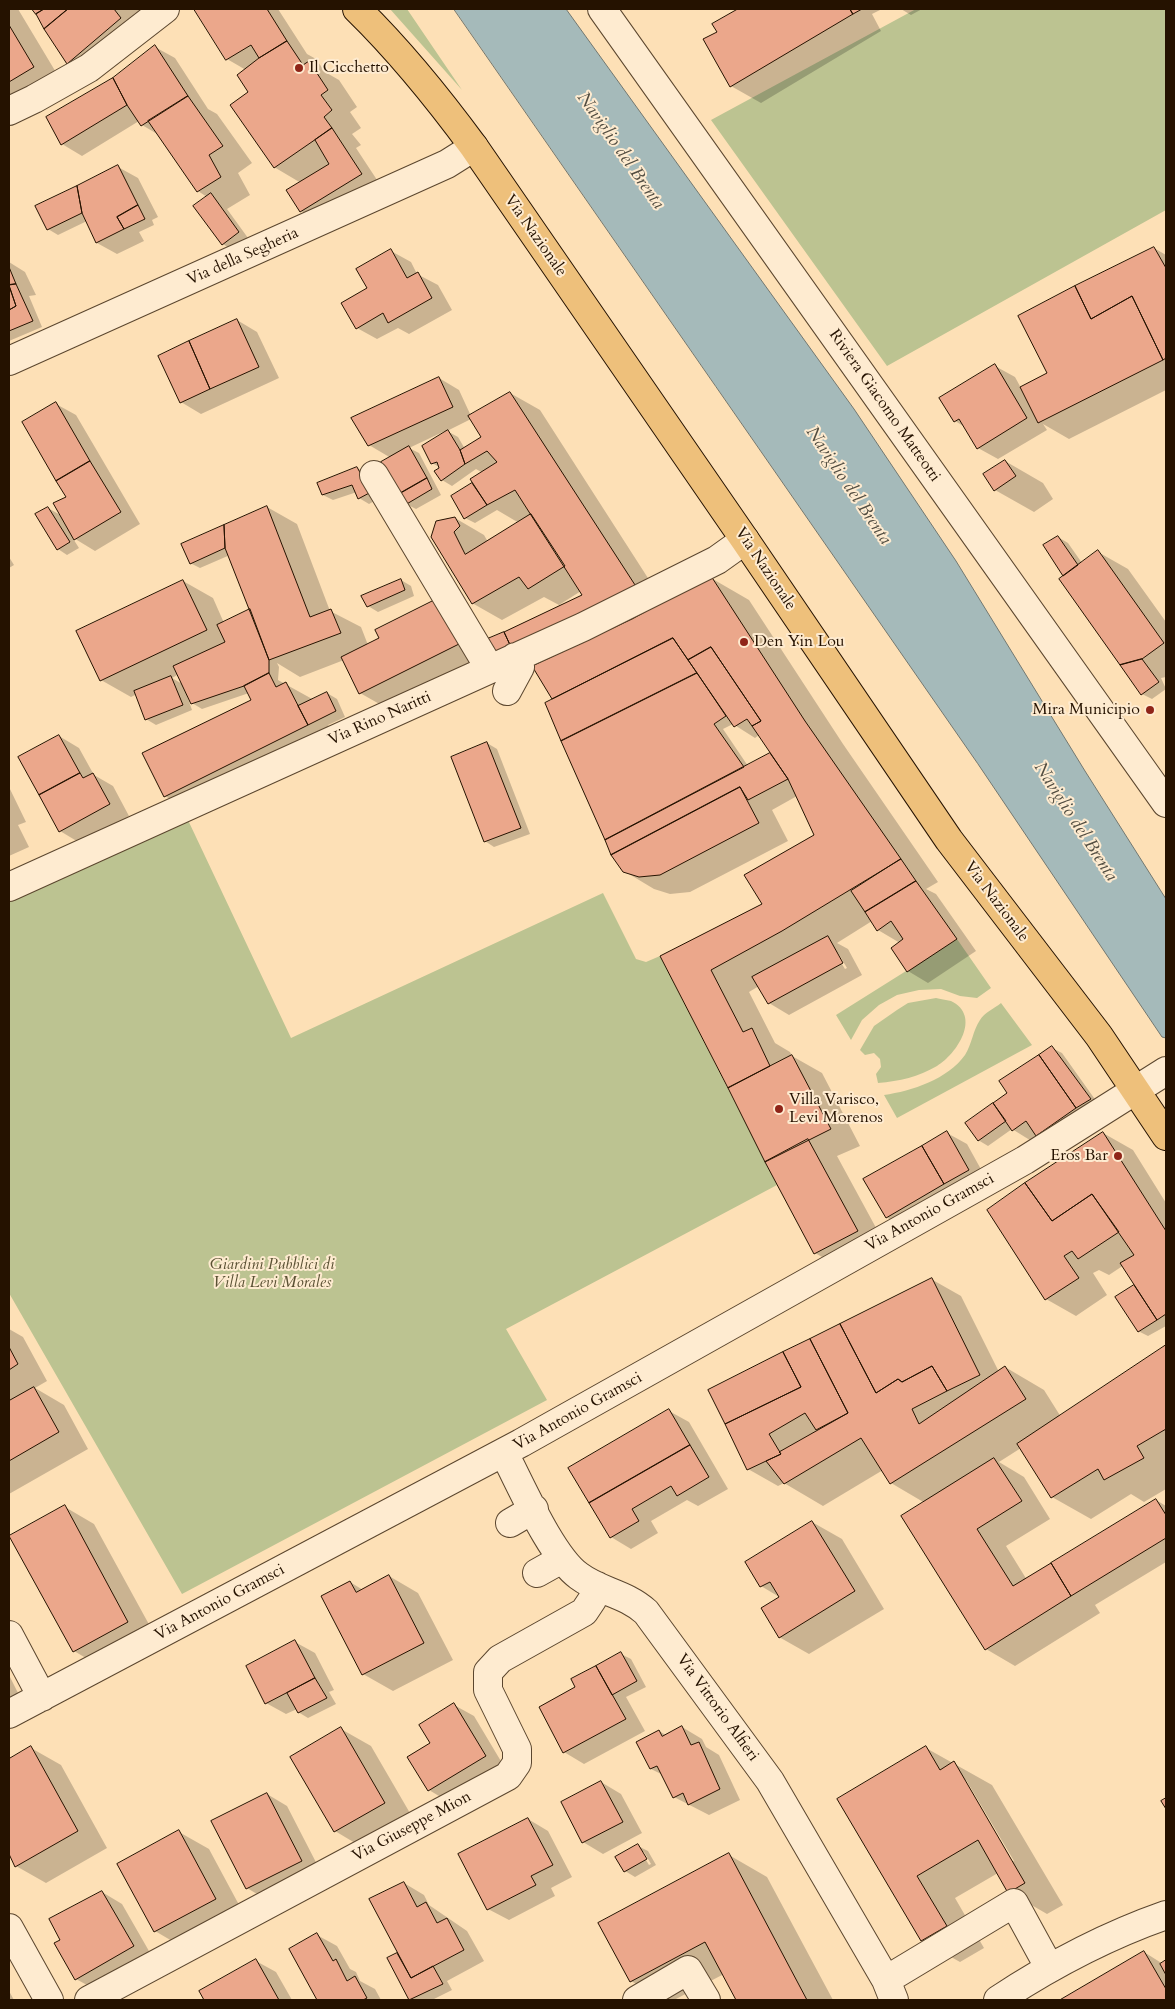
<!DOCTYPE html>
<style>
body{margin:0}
#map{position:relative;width:1175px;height:2009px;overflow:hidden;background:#fde0b6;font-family:Cardo,serif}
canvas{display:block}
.frame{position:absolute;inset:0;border:10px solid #251200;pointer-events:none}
</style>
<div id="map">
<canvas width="1175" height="2009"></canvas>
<div class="frame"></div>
</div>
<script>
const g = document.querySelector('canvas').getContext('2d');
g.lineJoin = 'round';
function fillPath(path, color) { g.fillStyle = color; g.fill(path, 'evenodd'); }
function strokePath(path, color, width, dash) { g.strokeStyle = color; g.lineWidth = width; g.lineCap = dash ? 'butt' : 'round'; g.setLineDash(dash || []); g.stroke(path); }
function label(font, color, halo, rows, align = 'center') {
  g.font = font + ' Cardo,serif'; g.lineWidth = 4; g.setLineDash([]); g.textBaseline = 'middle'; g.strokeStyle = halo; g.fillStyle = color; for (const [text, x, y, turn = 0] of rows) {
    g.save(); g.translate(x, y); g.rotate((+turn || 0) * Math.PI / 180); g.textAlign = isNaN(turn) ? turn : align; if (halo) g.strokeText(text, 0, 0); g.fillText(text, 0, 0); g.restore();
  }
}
const green = new Path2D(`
 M390,9H407L462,90Z
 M916,9H1166V210L887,366L711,120Z
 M187,818L291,1038L603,893L636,959L646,962L660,956L777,1185L506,1329L547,1400L182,1594L9,1293V901Z
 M957,939L991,988L977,998L960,996L941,989L919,990L897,995L879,1005L862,1020L851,1040L836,1015Z
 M936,998C940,999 946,1000 951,1001C982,1016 957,1054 937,1066C918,1077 900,1081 878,1083L876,1074L881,1067L880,1059L874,1053L865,1055L860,1050L874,1026L897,1010L908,1003Z
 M1001,1003L1032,1045L897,1118L884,1095C912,1091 948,1079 965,1055C972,1044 973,1030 980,1020C984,1013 995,1008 1001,1003Z`);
const water = new Path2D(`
 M454,9H566L854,409L956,561L1085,771L1166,899V1038L1162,1037L978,764Z`);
const shadow = new Path2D(`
 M9,9H18L63,84L9,106Z
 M34,9H163L150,36L97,80L68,63Z
 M195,9H278L307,54L316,59L325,72L339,80L357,107L350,112L361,128L352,134L361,145L356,148L381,186L321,223L301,211V183L274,167L250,92L246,70L227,59Z
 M741,9H882L872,14L881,31L761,103L731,86L718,32L714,24Z
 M901,9H922L911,15Z
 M155,47L175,58L208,109L217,114L252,163L238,173L250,195L227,209L248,238L232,250L223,244L207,197L198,191L159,135L142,125L139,121L82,156L62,144L111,81Z
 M118,167L138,178L158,217L152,220L154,225L139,232L144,241L117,254L97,243L87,221L58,235L48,229Z
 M1154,248L1166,255V390L1069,439L1043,424L1047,430L998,459L978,448L965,427L955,421L995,366L1015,377L1021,388L1049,373Z
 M391,251L411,262L417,274L438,285L452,310L409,334L398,328L377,339L357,328L369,288Z
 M9,262L25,272L36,295L29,296L42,327L9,341Z
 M237,320L257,332L279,378L201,414L181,402Z
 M439,378L459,390L471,416L510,393L540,410L664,603L711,578L749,600L843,744L938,882L926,889L936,894L976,951L928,983L908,971L900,943L878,930L872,921L837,943L848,949L862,975L789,1015L769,1003L759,986L749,992L775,1043L790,1052L792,1056L822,1073L860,1146L837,1156L887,1248L845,1270L815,1253L662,956L764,904L815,835L797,796L772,810L788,841L690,892L670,894L654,889L624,871L554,700L534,667L542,663L522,652L584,596L581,591L559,605L544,597L502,620L472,603L433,537L455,518L484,535L488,542L519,523L497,510L475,523L465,518L472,485L477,488L483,473L476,469L452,486L442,480L441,468L432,463L446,433L445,431L409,448L419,453L441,495L416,509L406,504L391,458L369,445ZM471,419L483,437L465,449L458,437L447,431ZM733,724L755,738L759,735L774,757L770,755L748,766L723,729ZM835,953H838L847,968L845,969Z
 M56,404L76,415L140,524L95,551L72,537L79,548L67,555L58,549L48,508L62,516L67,497Z
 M1005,461L1043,483L1053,499L1034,512L995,490Z
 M357,468L367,474L382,497L369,504L359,498L357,492L333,500L323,495Z
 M267,507L297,524L330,611L361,627L368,645L439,600L492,659L390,710L360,693L344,660L300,677L277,663L279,667L278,680L314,700L327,693L337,699L345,717L328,725L337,742L194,813L165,796L252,700L249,693L202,709L192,703L189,695L187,696L192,710L156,725L146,719L137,694L131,697L101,680L183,581L213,598L224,623L251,610L230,555L200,568L190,563ZM179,674L184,685L172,678Z
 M1058,537L1068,543L1082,563L1098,552L1128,569L1166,622V677L1161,678L1166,689L1152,699L1142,694L1044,546Z
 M9,557L14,565L9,568Z
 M401,580L411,586L414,596L378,612L368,606Z
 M59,736L79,748L94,775L113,786L129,816L80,843L60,831Z
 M487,743L497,749L530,834L494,847L485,841Z
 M9,787L26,822L18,825L29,847L9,856Z
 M1052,1048L1062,1053L1099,1105L1033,1142L1012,1129L988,1146L978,1140L1009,1093Z
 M947,1133L967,1144L988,1182L907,1229L886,1217Z
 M1103,1133L1133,1150L1166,1203V1326L1148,1336L1138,1331L1134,1287L1139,1290L1124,1265L1109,1275L1099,1270L1093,1273L1107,1295L1076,1316L1046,1299Z
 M931,1279L961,1296L999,1372L1005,1367L1044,1390L1061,1417L1166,1347V1489L1144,1502L1131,1494L1091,1519L1052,1497L1021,1448L999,1462L1024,1477L1050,1519L1006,1546L1027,1580L1156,1500L1166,1506V1562L1095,1605L1100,1613L1015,1666L986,1649L925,1503L891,1483L883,1470L823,1506L784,1483L778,1486L748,1469L726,1424Z
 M9,1329L23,1337L47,1381L35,1388L64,1405L88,1449L9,1494Z
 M669,1411L689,1422L728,1489L698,1506L687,1500L651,1521L658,1533L631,1549L611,1537Z
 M65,1507L94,1524L157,1639L103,1668L74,1651Z
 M812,1522L842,1539L884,1609L809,1654L779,1637L781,1598L761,1586Z
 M389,1576L418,1593L453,1660L393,1691L363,1674L350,1582L363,1590Z
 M295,1642L315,1653L334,1690L329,1692L336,1704L308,1718L298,1712L297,1709L286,1714L266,1703Z
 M621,1654L631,1659L646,1687L626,1697L645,1731L584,1764L564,1752L577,1688Z
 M9,1675L24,1705L9,1712Z
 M454,1705L474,1716L505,1768L449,1802L429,1790L431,1744Z
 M682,1727L702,1739L706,1747L719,1755L740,1800L709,1815L674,1797L663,1775L651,1769L638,1742L659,1731L666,1735Z
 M341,1729L371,1746L414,1820L365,1849L335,1831L292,1757Z
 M31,1748L61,1765L107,1848L46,1883L16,1866L9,1852V1760Z
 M926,1748L992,1785L1063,1905L1047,1914L1009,1892L998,1873L955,1898L984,1948L960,1962L921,1940L839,1799ZM966,1780L1014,1861H1011L964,1781Z
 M601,1782L621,1794L642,1833L603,1854L583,1842Z
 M267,1794L287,1806L321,1872L267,1900L247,1888Z
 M528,1819L548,1831L572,1877L551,1888L555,1896L509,1920L488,1909Z
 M179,1832L209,1849L245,1916L184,1948L155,1931Z
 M638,1846L648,1851L656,1865L635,1877L625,1871ZM641,1852H644L651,1864L649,1865Z
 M729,1855L767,1877L833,2000H738L724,1974L674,2000H664L631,1981Z
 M404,1883L424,1895L429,1905L467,1931L484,1961L447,1981L452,1990L432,2000H411L388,1959L396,1954L401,1957Z
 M102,1892L122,1904L153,1958L96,1990L76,1979Z
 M317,1935L337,1946L350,1969L356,1972L360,1981L375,1989L381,2000H318L291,1949Z
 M1144,1952L1163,1964L1166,1962V2000H1063Z
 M256,1961L276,1972L292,2000H205L200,1992Z
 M9,1991L14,2000H9Z`);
const building = new Path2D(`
 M32,9H44L36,14Z
 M44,9H68L44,29L36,14Z
 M68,9H114L121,18L67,64L44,29Z
 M194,9H267L287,41L259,58L251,45L226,60Z
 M738,9H850L853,14L730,87L703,39L717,32L712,24Z
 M850,9H862L853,14Z
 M9,25L34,67L9,82Z
 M287,41L303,65L309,61L328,90L321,95L332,110L324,117L332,128L274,168L230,105L248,92L237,75L259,58Z
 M155,45L188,96L141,126L127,105L113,78Z
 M113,78L127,105L61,145L46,117Z
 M188,96L223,146L209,155L221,177L197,192L148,121Z
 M332,128L362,174L300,212L286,190L329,164L315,140Z
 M118,165L138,205L117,217L124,229L96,243L82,213L77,186Z
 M77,186L82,213L47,230L35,206Z
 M211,193L239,232L222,245L193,206Z
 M138,205L145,219L124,229L117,217Z
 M1154,247L1166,268V358L1163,360L1132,296L1091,319L1075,286Z
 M391,249L407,278L418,272L432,298L388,323L383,313L356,329L341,303L367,288L356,269Z
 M9,267L16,284L9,285Z
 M16,284L33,321L9,331V310L16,306L9,285Z
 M9,286L16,306L9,310Z
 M1075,286L1091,319L1132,296L1163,360L1038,423L1020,387L1047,373L1018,316Z
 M237,319L259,367L210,389L189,341Z
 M189,341L210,389L180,403L158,356Z
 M995,364L1027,418L977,449L959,419L954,422L939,398Z
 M439,377L453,407L368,446L351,418Z
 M510,392L637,588L511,647L504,632L582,595L515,490L487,505L470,479L497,462L487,451L465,464L460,450L481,437L468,416Z
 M56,402L90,461L56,481L22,422Z
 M448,430L460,450L465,464L441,481L434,471L439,468L437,462L431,464L422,446Z
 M409,446L427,478L399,494L381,462Z
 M1005,460L1016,476L994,491L983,474Z
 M90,461L121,512L74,540L53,503L66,497L56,481Z
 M357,467L364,480L373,491L358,499L352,485L322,495L317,483Z
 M427,478L432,489L405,505L399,494Z
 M472,483L487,505L464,519L451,496Z
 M267,506L310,617L331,609L341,633L269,660L225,548L224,525Z
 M48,507L70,542L57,550L35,514Z
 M531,514L565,566L528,589L519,577L472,604L431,537L436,521L455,517L460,526L454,532L465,554Z
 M224,525L225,548L190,564L181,544Z
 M1058,536L1078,565L1063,576L1043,545Z
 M1098,550L1164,643L1142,659L1120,665L1059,579Z
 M711,576L805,721L901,859L782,931L711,970L743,1032L752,1028L770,1066L728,1088L660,956L762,904L744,875L814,835L788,779L752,726L761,721L711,647L688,660L673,638L552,699L532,666L632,619Z
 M401,579L405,590L367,607L361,596Z
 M183,580L207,630L100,681L76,631Z
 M439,598L463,642L359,694L341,657L379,638L375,630Z
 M250,609L269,660V673L244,686L191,704L173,666L225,642L217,625Z
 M504,632L511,647L493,655L485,640Z
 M673,638L697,673L561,741L545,703Z
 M711,647L761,721L752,726L747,719L734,727L697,673L688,660Z
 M1142,659L1159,682L1141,695L1120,665Z
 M269,673L276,687L286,682L308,725L164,797L142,753L251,700L244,686Z
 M697,673L726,716L714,724L744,767L605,840L561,741Z
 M171,676L183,705L145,720L134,691Z
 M327,692L336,711L308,725L298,706Z
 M59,735L80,773L39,795L18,757Z
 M487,742L521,828L484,842L451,757Z
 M770,753L788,779L748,800L740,787L611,855L605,840Z
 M80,773L83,778L93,773L110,804L59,832L39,795Z
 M740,787L759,823L660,875L639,877L623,872L611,855Z
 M901,859L916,881L865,912L851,891Z
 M916,881L957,939L907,972L891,948L903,939L891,921L877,931L865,912Z
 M828,936L843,963L768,1004L752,977Z
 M1052,1046L1091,1099L1076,1108L1039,1055Z
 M792,1055L831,1129L765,1162L728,1088Z
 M1039,1055L1076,1108L1036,1136L1026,1121L1012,1131L993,1103L1007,1093L999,1081Z
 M993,1103L1006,1121L978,1141L965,1123Z
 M947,1131L969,1170L944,1184L922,1146Z
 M1103,1132L1166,1231V1314L1157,1320L1120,1263L1134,1255L1092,1194L1052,1221L1025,1183Z
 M808,1139L858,1231L814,1254L765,1162Z
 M922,1146L944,1184L886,1218L863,1179Z
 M1025,1183L1052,1221L1092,1194L1119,1232L1078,1259L1072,1251L1064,1256L1079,1278L1045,1300L987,1210Z
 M932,1278L980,1375L947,1391L932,1366L902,1382L898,1379L876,1393L840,1324Z
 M1134,1285L1157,1320L1138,1332L1115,1297Z
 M840,1324L876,1393L898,1379L902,1382L932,1366L947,1391L912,1409L919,1424L1005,1366L1026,1399L890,1484L861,1438L784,1484L766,1461L781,1454L779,1452L848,1413L810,1339Z
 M810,1339L848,1413L816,1430L805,1413L769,1434L781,1454L747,1470L725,1424L801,1387L783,1352Z
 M1166,1345V1429L1137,1446L1144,1458L1104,1480L1098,1469L1051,1498L1017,1444Z
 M9,1347L18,1364L9,1370Z
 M783,1352L801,1387L725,1424L708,1390Z
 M34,1387L59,1432L9,1461V1401Z
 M669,1409L690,1445L589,1503L568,1468Z
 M690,1445L709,1477L677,1496L671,1486L632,1509L639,1521L610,1538L589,1503Z
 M994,1458L1022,1501L977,1529L1013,1586L1051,1563L1071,1596L985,1650L901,1516Z
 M1156,1499L1166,1515V1538L1071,1596L1051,1563Z
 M65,1505L128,1622L73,1652L9,1536Z
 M812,1521L855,1591L779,1638L761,1608L779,1597L770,1582L760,1587L745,1562Z
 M389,1575L424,1643L362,1675L321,1596L350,1581L356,1592Z
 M295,1640L315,1678L265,1704L246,1666Z
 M621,1652L637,1681L612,1695L596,1666Z
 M596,1666L626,1719L563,1753L539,1707L575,1687L571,1679Z
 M315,1678L327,1698L298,1713L287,1693Z
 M454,1703L486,1756L428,1791L407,1757L430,1743L419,1725Z
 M682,1726L691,1745L699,1742L720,1789L688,1805L683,1793L673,1798L657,1766L650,1769L636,1742L659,1730L662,1736Z
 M341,1727L385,1803L334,1832L290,1757Z
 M31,1746L78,1831L15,1867L9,1854V1759Z
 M926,1746L940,1770L954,1761L1025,1883L1008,1893L978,1840L917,1876L947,1926L921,1941L837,1799Z
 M601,1781L623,1822L582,1843L561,1802Z
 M267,1793L302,1861L246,1889L211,1821Z
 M1166,1798V1809L1161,1801Z
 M528,1818L553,1865L531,1876L536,1885L487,1910L458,1854Z
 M179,1830L216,1899L154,1932L117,1864Z
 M638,1844L647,1859L624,1872L615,1857Z
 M729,1853L807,2000H736L705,1942L630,1982L598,1923Z
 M404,1882L417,1907L426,1902L437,1923L447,1918L464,1950L411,1978L369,1899Z
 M102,1891L134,1946L75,1980L54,1943L60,1940L49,1919Z
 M317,1933L333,1961L336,1959L347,1981L355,1976L367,1998L363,2000H317L289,1949Z
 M1144,1951L1166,1989V2000H1060Z
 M397,1953L411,1978L433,1966L443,1984L409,2000L387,1958Z
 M256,1959L279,2000H204L199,1991Z
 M1166,1960V1975L1160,1964Z`);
const minor = new Path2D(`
 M602,9L1166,803
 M9,111L34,99L89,68L165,9
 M9,361L447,164L474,147
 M374,475L490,669
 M507,691L520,667L515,657
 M9,887L583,627L717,560L745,540
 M504,1453C521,1485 551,1556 579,1576C600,1592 625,1593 646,1612L770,1781L886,1980L894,2000
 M510,1523L534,1509
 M537,1573L562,1559
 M9,1635L42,1697
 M9,1714L521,1443L1025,1160L1166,1071
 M9,1928L49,2000
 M886,1980L1014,1903L1049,1967
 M89,2000L508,1776L517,1763V1749L488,1690V1672L500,1659L584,1612L592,1600L597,1586
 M637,2000L688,1970L706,2000
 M998,2000C1051,1965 1106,1936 1166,1915`);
const major = new Path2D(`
 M357,9C401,52 438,98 474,147L745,540L949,840L1099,1036L1166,1136`);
const markers = [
 [299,68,5,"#8f2418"],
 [744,642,5,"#8f2418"],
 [1150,710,5,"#8f2418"],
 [779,1109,5,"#8f2418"],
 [1118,1156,5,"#8f2418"]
];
const poiNames = [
 ["Il Cicchetto",309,68],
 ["Den Yin Lou",754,642],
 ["Mira Municipio",1140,710,"right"],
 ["Villa Varisco,",789,1100],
 ["Levi Morenos",789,1118],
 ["Eros Bar",1108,1156,"right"]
];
const streetNames = [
 ["Via Nazionale",535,236,55],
 ["Via della Segheria",243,257,-24],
 ["Riviera Giacomo Matteotti",884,406,55],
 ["Via Nazionale",765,569,56],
 ["Via Rino Naritti",380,719,-24],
 ["Via Nazionale",996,902,53],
 ["Via Antonio Gramsci",930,1213,-29],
 ["Via Antonio Gramsci",578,1412,-29],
 ["Via Antonio Gramsci",220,1603,-28],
 ["Via Vittorio Alfieri",717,1708,54],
 ["Via Giuseppe Mion",412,1827,-28]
];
const parkNames = [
 ["Giardini Pubblici di",272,1265],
 ["Villa Levi Morales",272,1283]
];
const waterNames = [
 ["Naviglio del Brenta",620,151,55],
 ["Naviglio del Brenta",848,486,56],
 ["Naviglio del Brenta",1075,822,57]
];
fillPath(green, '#bcc391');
fillPath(water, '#a5baba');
strokePath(water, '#727770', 1);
fillPath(shadow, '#0003');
fillPath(building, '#eba78b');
strokePath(building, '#251200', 1);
strokePath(minor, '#5b462e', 30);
strokePath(major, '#251200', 30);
strokePath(minor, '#feebd0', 28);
strokePath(major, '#eec07b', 28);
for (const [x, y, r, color] of markers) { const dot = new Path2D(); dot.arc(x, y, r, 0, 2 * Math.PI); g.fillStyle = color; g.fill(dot); strokePath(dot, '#feebd0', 2); }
label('16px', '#251200', '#feebd0', poiNames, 'left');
label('16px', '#251200', '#feebd0', streetNames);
label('italic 16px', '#5a5033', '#feebd0', parkNames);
label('italic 18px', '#524d41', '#feebd0', waterNames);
</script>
